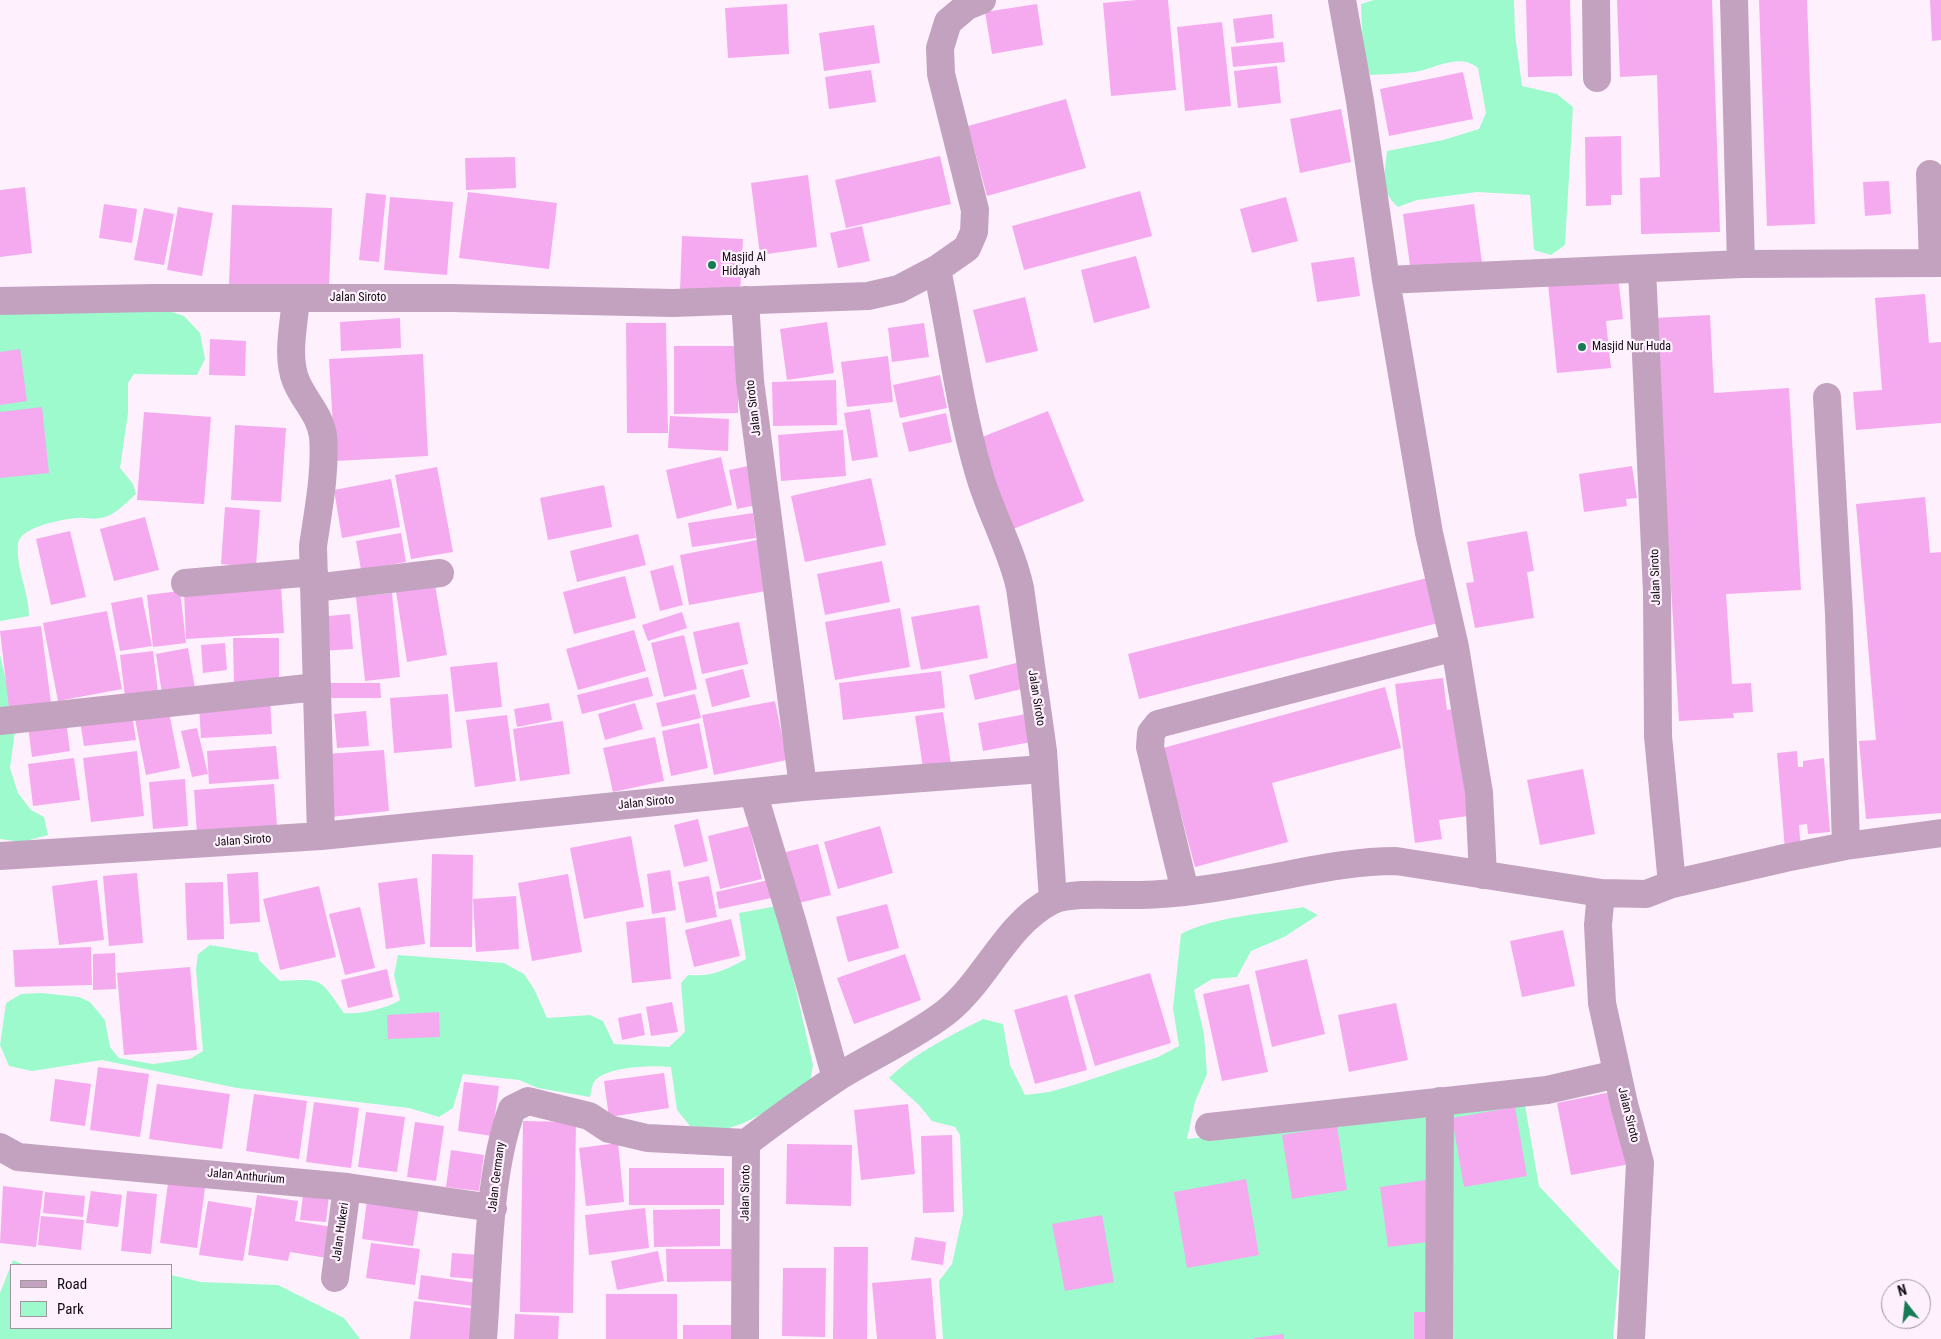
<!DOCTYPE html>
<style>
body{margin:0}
#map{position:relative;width:1941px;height:1339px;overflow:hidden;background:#fef1fd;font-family:"Roboto Condensed",sans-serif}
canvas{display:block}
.legend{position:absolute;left:10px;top:1264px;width:162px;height:65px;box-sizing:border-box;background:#fef1fd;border:1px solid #9f959f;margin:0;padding:6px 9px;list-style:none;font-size:15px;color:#110a11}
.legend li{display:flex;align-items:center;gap:10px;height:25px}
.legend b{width:25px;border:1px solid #9f959f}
.north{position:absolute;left:1881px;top:1279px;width:50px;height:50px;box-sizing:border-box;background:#fef1fd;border:1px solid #9f959f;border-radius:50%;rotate:344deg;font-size:14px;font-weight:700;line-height:20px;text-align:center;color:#110a11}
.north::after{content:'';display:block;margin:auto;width:18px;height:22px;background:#177c55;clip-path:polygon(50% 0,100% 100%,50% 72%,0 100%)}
</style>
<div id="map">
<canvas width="1941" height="1339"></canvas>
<ul class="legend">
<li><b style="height:6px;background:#c3a2c0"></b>Road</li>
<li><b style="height:14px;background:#9dfacc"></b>Park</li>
</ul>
<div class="north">N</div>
</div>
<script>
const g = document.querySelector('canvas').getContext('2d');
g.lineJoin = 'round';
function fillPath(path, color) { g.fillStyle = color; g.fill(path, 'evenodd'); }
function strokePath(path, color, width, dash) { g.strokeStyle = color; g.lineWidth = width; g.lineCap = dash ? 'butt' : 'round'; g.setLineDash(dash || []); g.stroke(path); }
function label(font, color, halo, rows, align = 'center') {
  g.font = font + ' "Roboto Condensed",sans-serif'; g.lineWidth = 4.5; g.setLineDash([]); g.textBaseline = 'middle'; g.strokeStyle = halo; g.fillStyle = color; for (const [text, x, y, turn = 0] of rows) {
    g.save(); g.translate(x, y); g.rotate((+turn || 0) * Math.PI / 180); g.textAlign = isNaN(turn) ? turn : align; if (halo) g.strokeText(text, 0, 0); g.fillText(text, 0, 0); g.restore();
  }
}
const green = new Path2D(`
 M1374,0H1514L1515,34L1522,86L1557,94L1573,107L1565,245L1551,255L1534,250L1530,195L1477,192L1417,200L1398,207C1379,190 1385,174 1387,151L1443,140L1479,129L1486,113L1478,68C1458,52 1436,69 1414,72C1399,74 1384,74 1370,75L1363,52L1361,4Z
 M153,306L184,316L200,333L205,359L197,375L134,374L128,383V413L120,468L133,484L136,494C126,503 114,516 101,518C94,520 85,517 78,518C63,519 19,527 18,544C16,570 29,591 29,616L0,621V310Z
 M0,655L16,723L10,768L18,793L31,810L44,817L48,835L22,842L0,839Z
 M777,906L813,1065L810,1083C791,1096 744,1129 721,1129C711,1130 700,1127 690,1126L677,1110L671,1067C653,1065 605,1066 594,1082C592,1085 591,1093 590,1097L538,1088L519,1080L463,1074L453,1108L439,1117L409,1108L237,1088L102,1060L32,1071L9,1066L0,1045L6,1003L21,994L42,993L79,997L90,1002L105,1020L110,1047L119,1058L153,1064L190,1059L203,1051L196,969L198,954L210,945L258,953L259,960L280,981C324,979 318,977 344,1013C358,1015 389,1008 400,1000L394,975L398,955L504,963L524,974L534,989L547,1018L590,1015L603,1021L614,1044L669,1047L685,1032L681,983L688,975C712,977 725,970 746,959L739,913Z
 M1303,907L1318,915L1284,937L1251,951L1237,977L1212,979L1194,990L1204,1034L1207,1074L1195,1102L1187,1139L1524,1100L1539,1186L1619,1271L1613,1339H943L939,1281L952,1264L963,1214L960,1135L955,1127L932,1121L919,1105L889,1078C916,1052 950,1036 983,1019L1003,1024L1010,1065L1025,1095L1049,1092L1074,1085L1158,1057L1179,1046L1173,1008L1181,934C1215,916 1265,914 1303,907Z
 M13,1260L22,1264L102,1265H11V1328H171V1275L201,1282L278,1285L344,1318L360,1339H0V1293Z`);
const building = new Path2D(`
 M1137,0H1168L1176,90L1111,96L1103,3Z
 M1526,0H1570L1572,76L1528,77Z
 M1617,0H1712L1720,232L1641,234L1640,178L1660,177L1657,75L1620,77Z
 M1759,0H1807L1815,224L1767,226Z
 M1930,0H1941V40L1932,41Z
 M787,4L789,54L728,58L725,8Z
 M1037,4L1043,45L992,54L985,12Z
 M1272,14L1274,38L1236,43L1233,19Z
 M1222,22L1231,106L1185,111L1177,27Z
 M874,25L880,63L824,71L819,33Z
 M1283,42L1285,62L1233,67L1231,47Z
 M1277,66L1281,103L1238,108L1234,71Z
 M871,70L876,102L829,109L825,77Z
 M1463,72L1473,119L1389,136L1380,89Z
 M1066,99L1086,168L987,196L968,126Z
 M1341,109L1351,162L1300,173L1290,119Z
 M1621,136L1622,195H1611V205L1586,206L1585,137Z
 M940,156L951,204L846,228L835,180Z
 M515,157L516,188L466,190L465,158Z
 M808,175L817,247L760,255L751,183Z
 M1889,181L1891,214L1865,216L1863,182Z
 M25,187L32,253L0,257V190Z
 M1140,191L1152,236L1024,270L1012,226Z
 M468,192L557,203L549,269L459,258Z
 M366,193L386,195L379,262L359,260Z
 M390,197L453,202L447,275L384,270Z
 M1286,197L1298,241L1252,253L1240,209Z
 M104,204L137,209L132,243L99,238Z
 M1474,204L1482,263L1411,273L1403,214Z
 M232,205L332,208L329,288L229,284Z
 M178,207L213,213L202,276L167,270Z
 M144,208L174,214L164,265L134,260Z
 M862,226L870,261L838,268L830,233Z
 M682,236L743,239L740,294L680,291Z
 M1136,256L1150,308L1094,323L1081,270Z
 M1354,257L1360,296L1317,302L1311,263Z
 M1618,277L1623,319L1606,321L1611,368L1557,373L1548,284Z
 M1925,294L1929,343L1941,342V423L1856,430L1853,392L1882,390L1875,298Z
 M1025,297L1038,351L986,363L973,310Z
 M1710,315L1714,393L1789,388L1801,590L1726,594L1732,684L1751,683L1753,712L1733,713L1734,718L1679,721L1655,318Z
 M400,318L401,348L341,351L340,322Z
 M827,322L834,373L787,380L780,329Z
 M626,323H666L668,433H627Z
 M924,323L929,357L892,362L888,328Z
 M210,339L246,341L245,376L209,375Z
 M674,346H738V413L674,414Z
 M20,349L27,401L0,405V352Z
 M423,354L428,456L335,461L329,359Z
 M888,356L893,402L847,407L841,362Z
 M940,375L947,408L900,418L893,385Z
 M836,380L837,425L773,426L772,382Z
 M42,407L49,473L0,478V412Z
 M870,409L878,457L852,461L844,413Z
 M1048,411L1084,501L1013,529L977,439Z
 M144,412L211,417L204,504L137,500Z
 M946,413L952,442L909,452L902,423Z
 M670,416L729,419L728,451L668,448Z
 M235,425L286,428L281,502L231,500Z
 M843,430L846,476L781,481L778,435Z
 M721,457L732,505L677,519L666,470Z
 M753,465L761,504L737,509L729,470Z
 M1632,466L1637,498L1626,499L1627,506L1584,512L1579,474Z
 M437,467L453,552L411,559L395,475Z
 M871,478L886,545L805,562L791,496Z
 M391,479L400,527L342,538L334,490Z
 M604,485L612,527L548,540L540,498Z
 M1925,497L1930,553L1941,552V813L1866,819L1859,741L1876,740L1856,504Z
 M225,507L260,510L256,567L221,564Z
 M753,513L756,538L692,547L688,523Z
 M145,517L159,570L114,581L100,529Z
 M70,531L86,597L51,605L36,539Z
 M1527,531L1534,571L1527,572L1534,618L1475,628L1466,583L1474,582L1467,542Z
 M401,533L406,562L361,570L356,541Z
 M638,534L646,565L577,582L570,551Z
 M757,540L766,591L689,605L680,555Z
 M882,561L890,602L825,615L817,574Z
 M673,565L683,605L660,611L650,571Z
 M625,576L636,618L574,634L563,592Z
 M1431,577L1442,622L1139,699L1128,654Z
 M435,585L447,655L407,662L396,592Z
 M281,586L284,633L186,639L184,592Z
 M180,591L186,643L153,647L147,595Z
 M392,593L400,677L365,681L356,597Z
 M142,597L152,646L120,651L111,603Z
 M979,605L988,658L921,670L911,617Z
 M900,608L910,667L835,680L825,622Z
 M107,611L122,689L58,701L43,623Z
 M682,612L687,628L648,641L642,625Z
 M350,614L353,649L320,651L318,617Z
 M739,622L748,664L702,674L693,632Z
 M41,626L51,703L9,708L0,631Z
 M634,630L646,671L578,690L566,649Z
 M684,635L697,689L664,697L651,643Z
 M233,638H279V684H234Z
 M225,643L227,670L203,673L201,645Z
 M188,648L195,688L162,694L156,654Z
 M153,651L158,692L125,696L120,655Z
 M497,662L502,707L455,712L450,667Z
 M1020,662L1026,688L975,700L969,675Z
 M743,669L750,697L712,707L705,679Z
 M941,671L945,708L843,720L839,683Z
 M648,677L653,696L582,714L577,695Z
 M1443,678L1447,710L1454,709L1468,816L1439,820L1442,839L1415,843L1395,684Z
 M329,683H380L381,698H329Z
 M1385,687L1401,748L1272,783L1288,842L1195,867L1163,748Z
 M448,694L452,748L394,753L390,698Z
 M695,694L701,718L662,727L656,703Z
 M270,700L272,734L201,738L199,705Z
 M775,701L787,760L714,775L702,715Z
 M549,703L552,720L517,727L514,709Z
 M635,703L643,729L605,740L598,714Z
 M366,711L369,746L337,748L334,714Z
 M169,712L180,768L146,775L135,719Z
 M943,712L952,770L924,774L915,716Z
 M132,714L136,740L84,746L80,721Z
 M1026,714L1031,742L983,751L978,723Z
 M507,715L516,781L475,787L466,720Z
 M66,721L70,751L32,757L28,727Z
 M563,721L570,774L520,781L513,729Z
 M699,723L708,768L671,776L662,731Z
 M197,728L208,774L192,777L181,731Z
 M655,737L664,781L613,792L603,748Z
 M276,746L279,779L209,784L207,751Z
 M384,750L389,811L331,817L326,754Z
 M137,751L144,816L91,822L83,758Z
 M1797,751L1798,767H1803V761L1824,758L1830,832L1808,834L1807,824L1799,825L1801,849L1785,850L1777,753Z
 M74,758L80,800L33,806L28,764Z
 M1583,769L1595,834L1540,845L1527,780Z
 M185,779L188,826L153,829L149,782Z
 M274,784L277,826L197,833L194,790Z
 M698,819L708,861L684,867L674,825Z
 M749,826L762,879L720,889L708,836Z
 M880,826L893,873L838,889L824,842Z
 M631,836L644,907L584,919L570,848Z
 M818,844L831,895L795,904L782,853Z
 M432,854L473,855L472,947H430Z
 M670,870L676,910L652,914L647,874Z
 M258,872L260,922L230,924L227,874Z
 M137,873L143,943L109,946L103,876Z
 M568,874L582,952L532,961L518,883Z
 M709,876L717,917L686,923L678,882Z
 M417,878L425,944L386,949L378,883Z
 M773,879L776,897L719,909L716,892Z
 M97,880L104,940L59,945L52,886Z
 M223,882L224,939L187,940L185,883Z
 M319,886L336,957L280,970L263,899Z
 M516,896L519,949L476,952L473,899Z
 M887,904L899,948L848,962L836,917Z
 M360,907L375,968L345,975L329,914Z
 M665,917L671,979L632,983L626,922Z
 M731,919L740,956L694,967L685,930Z
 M1563,930L1575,986L1522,997L1510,941Z
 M91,947L92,985L15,987L13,950Z
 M115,953L116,989L93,990V954Z
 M905,954L921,1000L854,1024L837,978Z
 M1307,959L1325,1034L1272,1047L1255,971Z
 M190,967L197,1050L124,1055L117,973Z
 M387,969L393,997L348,1008L341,980Z
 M1150,973L1171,1043L1095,1066L1074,995Z
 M1249,984L1268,1072L1222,1081L1203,994Z
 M1067,995L1087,1070L1035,1084L1014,1010Z
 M672,1002L678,1032L651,1036L646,1007Z
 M1396,1003L1408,1060L1349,1072L1338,1015Z
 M439,1012L440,1037L388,1039L387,1015Z
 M641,1013L645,1035L622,1040L618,1018Z
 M98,1067L149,1074L140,1137L90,1130Z
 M664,1073L669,1108L609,1117L604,1081Z
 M55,1079L91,1084L85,1126L50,1121Z
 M464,1082L499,1086L492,1136L458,1131Z
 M157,1084L230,1094L222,1149L149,1139Z
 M1616,1091L1630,1164L1571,1175L1557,1103Z
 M254,1094L307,1101L299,1159L246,1151Z
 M314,1102L359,1108L351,1168L306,1162Z
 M908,1104L915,1174L861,1180L854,1110Z
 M1515,1107L1527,1176L1464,1187L1452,1118Z
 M366,1112L405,1117L397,1172L358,1167Z
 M523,1121L576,1122L573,1313L520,1312Z
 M415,1122L444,1126L436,1181L407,1177Z
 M1337,1126L1347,1190L1292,1199L1282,1135Z
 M952,1135L954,1212L923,1213L921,1136Z
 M618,1143L624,1202L586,1206L579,1148Z
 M787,1144L852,1145L851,1206L786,1204Z
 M451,1150L484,1155L479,1191L446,1187Z
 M629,1168H724V1205H629Z
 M1246,1179L1259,1255L1187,1268L1174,1192Z
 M1426,1180L1434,1241L1388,1247L1380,1187Z
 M168,1183L205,1188L197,1248L160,1243Z
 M3,1186L43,1191L36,1247L0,1243Z
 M91,1191L122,1195L118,1227L86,1223Z
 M127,1191L157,1194L151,1254L121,1251Z
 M45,1192L85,1196L83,1217L43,1213Z
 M303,1194L329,1196L326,1222L300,1220Z
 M257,1195L298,1201L295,1221L332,1227L327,1258L290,1252L288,1261L248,1255Z
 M367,1200L419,1207L413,1246L362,1239Z
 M208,1201L252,1208L243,1261L199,1255Z
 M645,1208L649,1248L589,1255L585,1215Z
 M720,1209V1246L654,1247L653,1210Z
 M1102,1215L1114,1282L1065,1291L1052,1224Z
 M41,1216L84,1220L81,1250L38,1245Z
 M915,1237L946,1242L943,1265L911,1260Z
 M371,1243L420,1249L415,1285L366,1278Z
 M834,1247H868L867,1339H833Z
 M666,1249H737V1281L667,1282Z
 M658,1251L664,1281L617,1290L611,1261Z
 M452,1253L479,1255L476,1279L450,1277Z
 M783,1268H826L825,1337L782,1336Z
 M421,1275L476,1283L473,1306L418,1299Z
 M931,1278L936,1339H877L872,1283Z
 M606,1294H677V1339H606Z
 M414,1301L477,1309L473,1339H410Z
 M1414,1312H1428L1429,1339H1414Z
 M515,1314L559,1316L558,1339H514Z
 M683,1325H742V1339H683Z
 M1284,1334V1339H1254V1338Z`);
const minor = new Path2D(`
 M1342,0L1360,101L1386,280L1429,533L1455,647L1479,793L1483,875
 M1596,0L1597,78
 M1734,0L1741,264
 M1930,174L1933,263
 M937,269C951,336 959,404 978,470C989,511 1011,547 1020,588L1043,751L1053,900
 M1642,269L1657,592L1658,736L1672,884
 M1386,280L1741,264L1941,263
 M296,298C294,325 286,356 296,381C304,401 320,414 323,436C326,472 318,511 313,546L321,836
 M0,301L152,298H452L673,303L868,296L899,289L937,269L967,248L974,232L975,210L941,74L940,48L948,22L967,6L982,0
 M1827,397L1839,614L1846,846
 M185,583L314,572
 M314,588L440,573
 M0,721L317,687
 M803,787L1043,769
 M753,792L793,924L836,1078
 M0,856L321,836L803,787L750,381L745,300
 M1185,891L1150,747L1151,733L1158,724L1455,647
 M1601,893L1598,925L1602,1003L1624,1104L1640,1163L1631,1339
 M1209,1127L1547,1090L1617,1074
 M0,1147L18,1157L347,1187L493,1208
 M335,1278L347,1187
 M483,1339C489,1266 487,1178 512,1109L528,1101L589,1116L609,1129L647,1138L746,1143
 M745,1339L746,1143C775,1121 805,1099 835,1079C871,1056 911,1039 945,1013C986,981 1005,925 1051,901C1071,891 1119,896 1141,895C1182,894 1225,887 1265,879C1309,871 1351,861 1396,861L1601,893L1646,894L1672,884L1785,858L1846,846L1941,833
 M1439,1339L1440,1101`);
const markers = [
 [712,265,5,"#177c55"],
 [1582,347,5,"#177c55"]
];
const poiNames = [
 ["Masjid Al",722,258],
 ["Hidayah",722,272],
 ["Masjid Nur Huda",1592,347]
];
const streetNames = [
 ["Jalan Siroto",358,298],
 ["Jalan Siroto",754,408,-97],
 ["Jalan Siroto",1656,577,-92],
 ["Jalan Siroto",1036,698,81],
 ["Jalan Siroto",646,803,-6],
 ["Jalan Siroto",243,841,-4],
 ["Jalan Siroto",1628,1115,76],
 ["Jalan Anthurium",246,1177,5],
 ["Jalan Germany",497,1177,-83],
 ["Jalan Siroto",746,1193,-89],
 ["Jalan Hukeri",341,1232,-82]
];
fillPath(green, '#9dfacc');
fillPath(building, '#f5aaef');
strokePath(minor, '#c3a2c0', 28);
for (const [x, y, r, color] of markers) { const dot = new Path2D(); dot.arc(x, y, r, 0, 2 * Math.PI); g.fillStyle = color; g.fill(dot); strokePath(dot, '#fef1fd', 2); }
label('12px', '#110a11', '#fef1fd', poiNames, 'left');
label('12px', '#110a11', '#fef1fd', streetNames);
</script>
